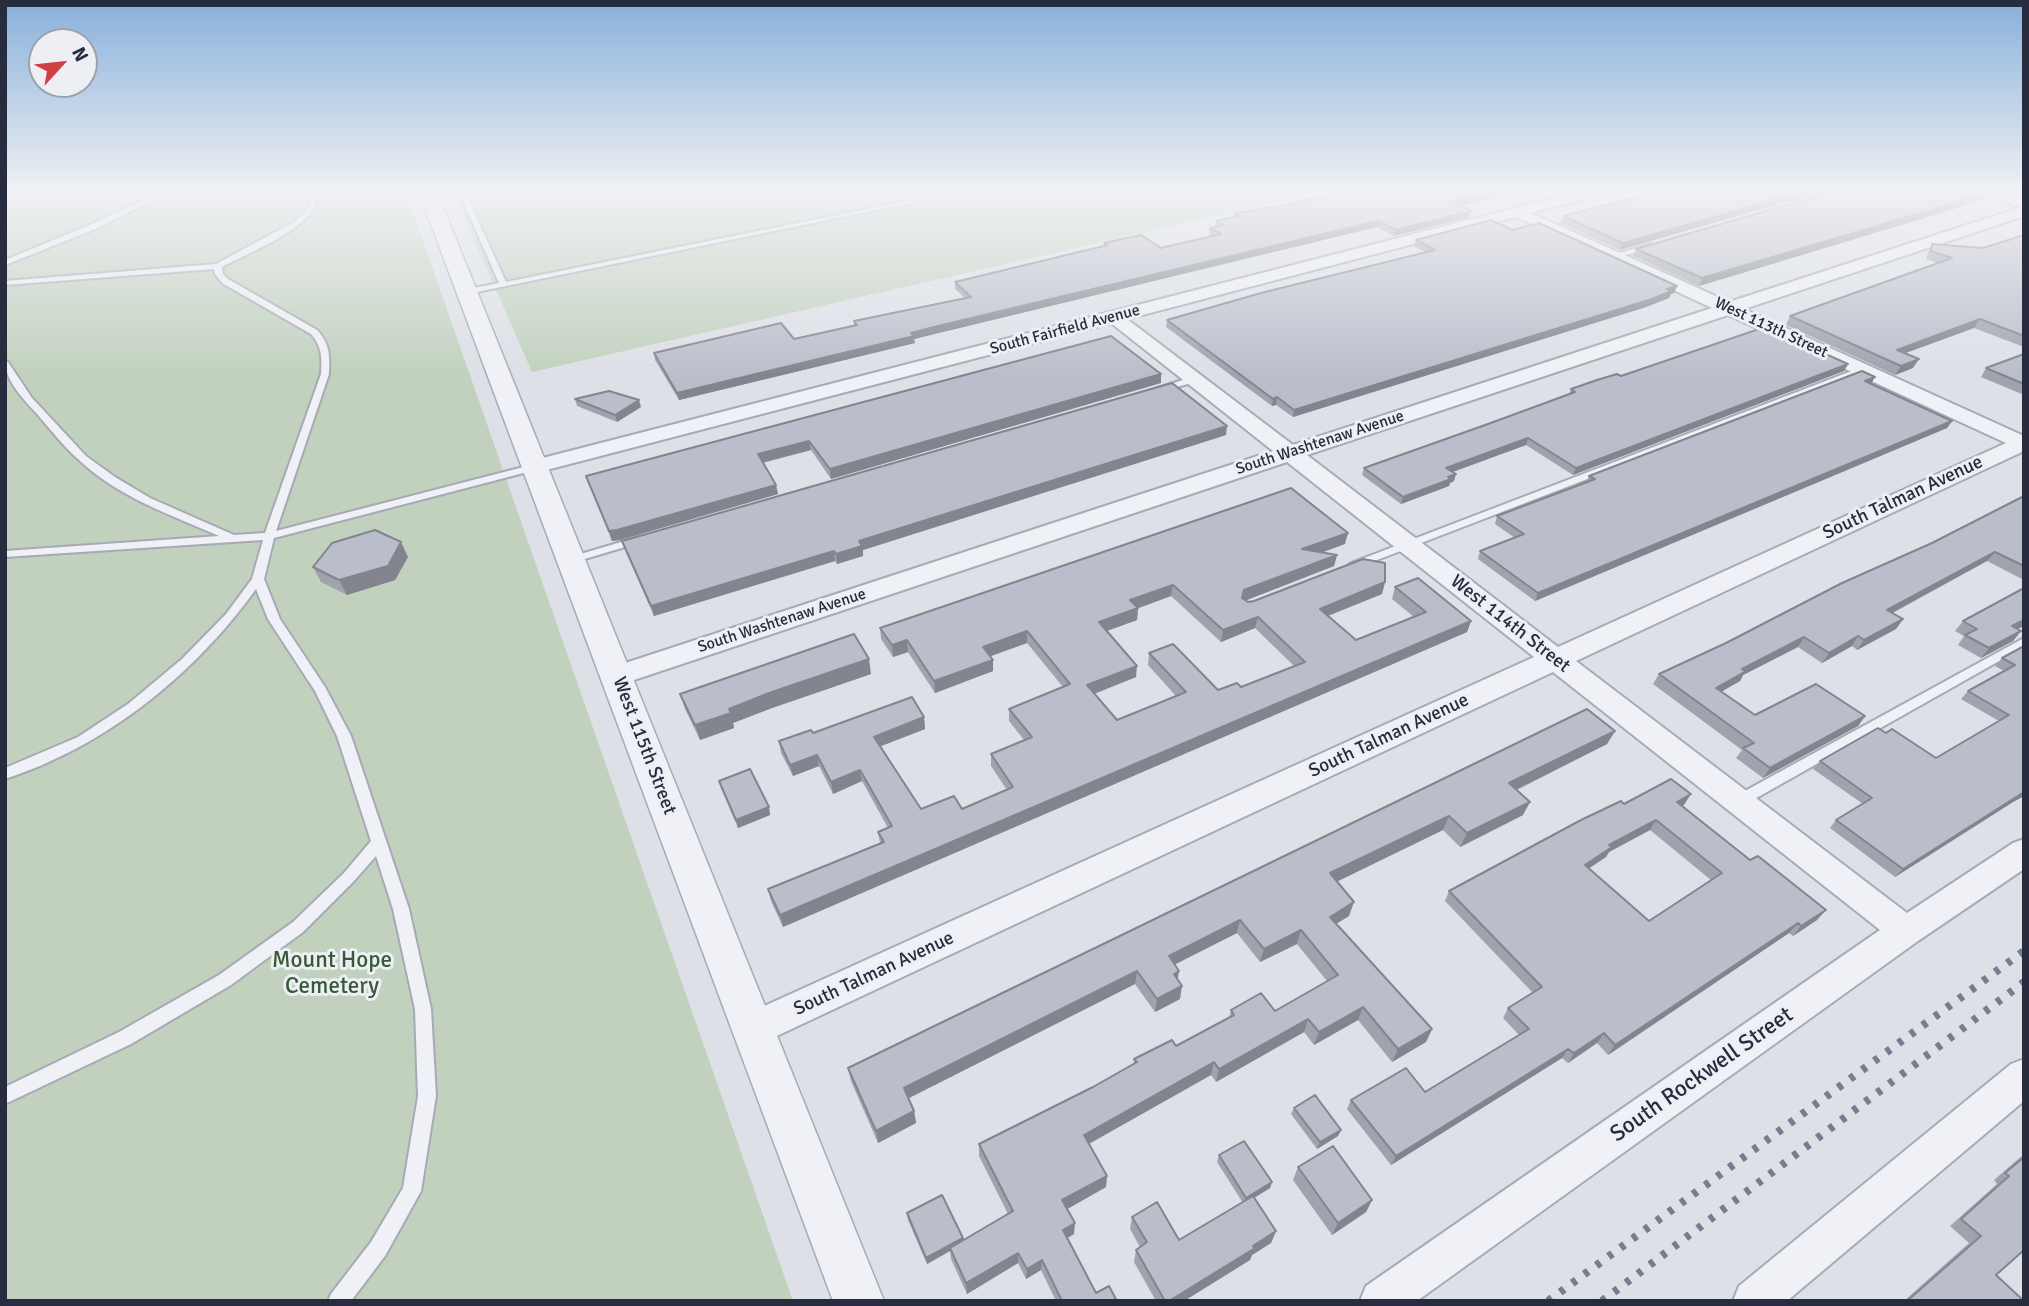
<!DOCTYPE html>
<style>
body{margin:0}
#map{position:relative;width:2029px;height:1306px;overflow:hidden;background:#dde0e7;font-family:Signika,sans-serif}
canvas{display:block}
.frame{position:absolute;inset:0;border:7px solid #272c3e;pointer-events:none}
.north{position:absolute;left:28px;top:28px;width:70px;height:70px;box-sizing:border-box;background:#edeff5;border:2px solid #9ea1ac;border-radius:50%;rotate:63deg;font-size:19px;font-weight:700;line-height:28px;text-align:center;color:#272c3e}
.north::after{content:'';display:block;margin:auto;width:24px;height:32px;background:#ce4043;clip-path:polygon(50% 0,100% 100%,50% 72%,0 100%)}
</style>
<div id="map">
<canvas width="2029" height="1306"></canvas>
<div class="frame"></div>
<div class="north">N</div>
</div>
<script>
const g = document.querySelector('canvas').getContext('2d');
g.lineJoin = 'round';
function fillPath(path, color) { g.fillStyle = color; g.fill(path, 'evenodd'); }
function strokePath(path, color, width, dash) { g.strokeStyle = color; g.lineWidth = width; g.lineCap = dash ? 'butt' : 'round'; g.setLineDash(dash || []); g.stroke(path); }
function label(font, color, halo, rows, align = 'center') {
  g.font = font + ' Signika,sans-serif'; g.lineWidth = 6; g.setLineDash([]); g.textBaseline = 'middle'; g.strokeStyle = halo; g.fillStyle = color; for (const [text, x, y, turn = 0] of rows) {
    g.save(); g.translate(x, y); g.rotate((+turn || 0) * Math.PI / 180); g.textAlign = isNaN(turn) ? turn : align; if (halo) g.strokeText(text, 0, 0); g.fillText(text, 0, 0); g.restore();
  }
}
const green = new Path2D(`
 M5,192H406L793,1301H5Z
 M453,192H1321L532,372Z`);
const service = new Path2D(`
 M28,192H46L5,199V195Z
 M160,192H168L98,228L5,265V260L92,224Z
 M301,192H308L316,199C317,226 244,255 222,267L223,274L228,279L317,330C330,344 330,356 329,374L276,531L535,464L540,467L539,469L274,538L264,579L280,619L325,687L351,736L409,909L431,1009L436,1096L421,1191L385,1256L351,1301H328L331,1294L371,1242L403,1188L418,1096L415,1009L393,909L376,856L354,881L303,932L231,985L131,1044L5,1104V1087L119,1032L219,975L293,922L344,873L371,841L337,736L315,691L268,619L256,589C194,675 106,746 5,779V768L78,737L128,704L182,659L226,614L252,579L263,540L5,557V551L219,536C171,515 116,496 78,459C63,446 51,430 38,415C25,401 5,381 5,361L8,362L32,398L86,456L115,477L150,498L234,535L265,533L321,374C322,358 322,346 311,334L222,283L215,274L214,269L5,285V281L216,264L296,221L310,206V200Z
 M459,192H465L506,282L951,192H964L467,294L463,292L464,290L499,283Z
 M1650,244L1654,246L1653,248L1614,258L1610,256Z
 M1862,367L1866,370L1865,372L1359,567H1351L1349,565L1351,563Z
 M1195,376L1200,379L1198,381L1160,392L1155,389Z
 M638,537L643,540L642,542L571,563L565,560L567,558Z
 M2024,638V647L1744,805L1739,806L1734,805L1732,801L1734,797Z`);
const minor = new Path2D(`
 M1577,192H1601L1599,195L1531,213L1729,302L2022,207L1984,195L1982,192H2004L2024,198V216L1744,309L2024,436V451L1576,661L1907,913L2013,843L2024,839V869L1918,941L1417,1301H1360L1366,1286L1880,930L1553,672L766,1041L753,1046L740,1041L735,1029L740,1017L1534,657L1287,462L625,683L616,685L607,683L603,676L607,669L1273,451L1111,323L535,473L527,472L524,467L527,462ZM1516,217L1712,308L1293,445L1127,319ZM1728,315L2006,443L1558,647L1307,455Z
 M2024,1059V1101L1787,1301H1733L1739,1286L2011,1064Z`);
const tertiary = new Path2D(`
 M419,192H437L884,1301H833Z`);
const rail = new Path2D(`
 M1548,1301L2024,951
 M1602,1301L2024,982`);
const wall = new Path2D(`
 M1518,192L1461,206L1469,217L1394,236L1377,227L938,333L914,339L915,343L679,400L655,360L654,353L794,339L854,325V321L965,298L955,289V282L1104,246V243L1161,248L1212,236L1209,235L1210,228L1215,227L1216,221L1233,217L1234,214Z
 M1656,192L1620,250L1560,223L1563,216Z
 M1986,192L1982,199L1964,206L1699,286L1633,256L1636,249Z
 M1512,230L1677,286L1674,293L1671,294L1669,298L1646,307L1293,417L1276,405L1272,406L1166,327L1167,320L1425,252L1414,246L1416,240Z
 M2024,235V347L1974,328L1905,353L1913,368L1895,375L1786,325L1790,316L1938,263L1926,259L1928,253L1932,244L1983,248Z
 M2024,354V395L1981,377L1986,368Z
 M1848,364L1844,371L1573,475L1526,445L1453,472L1454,481L1450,483L1449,486L1401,504L1362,475L1364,468L1488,424L1569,394L1571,389L1621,376Z
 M1161,374V383L831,479L811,450L763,463L776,485L778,494L620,540L612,541L586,476Z
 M1871,384L1952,421L1947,428L1535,601L1478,559L1480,551L1515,538L1495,524L1497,516L1586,482L1589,476Z
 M575,399L641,407L617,422L577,406Z
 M1226,435L863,550V556L837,564L835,561L654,616L625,550L622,541Z
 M2024,496V580L1987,561L1893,613L1903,619L1896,629L1857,650L1852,646L1822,663L1798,647L1743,675L1740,681L1721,692L1755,715L1865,716L1858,726L1763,778L1736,758L1742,750L1653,684L1659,674L1726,643L1932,543Z
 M1345,544L1322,552L1337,555L1334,566L1246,600L1248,602L1385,582L1382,594L1328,616L1356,640L1414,617L1392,599L1395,587L1471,621L1467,632L783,927L771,901L768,889L880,843L878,832L888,828L862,781L833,794L819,766L793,776L781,753L779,741L813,733L924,717L925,729L881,746L921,809H962L1007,790L991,766V754L1024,740L1009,721V709L1063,687L1027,643L990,656L993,671L935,693L908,652L893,657L881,639L880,628ZM1171,596L1221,642L1255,628L1294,666L1241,687L1218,690L1149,653L1148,665L1176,696L1117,720L1094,694L1136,677L1107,631L1137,620L1138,608Z
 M408,557L395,580L347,595L321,582L313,567Z
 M1963,621L2024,626L2017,629L2021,631L2013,641L1981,658L1958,645L1964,636L1955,631Z
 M2024,646V796L2013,802L1895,877L1830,828L1836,820L1863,804L1813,769L1820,761L1886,733L1936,758L1999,721L1961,699L1968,691L2004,671L1995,666L2002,658Z
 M871,674L772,708L733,723L734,728L700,740L685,709L680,694Z
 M1615,731L1607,744L1517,790L1523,815L1460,847L1443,830L1337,881L1349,916L1336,924L1432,1029L1426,1042L1392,1062L1358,1020L1314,1045L1304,1032L1216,1082L1211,1075L1089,1144L1107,1176L1106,1187L1067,1209L1074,1234L1067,1238L1096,1293L1117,1301H1056L1041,1270L1026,1279L1018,1263L967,1294L951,1259L950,1251L927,1264L908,1220L907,1213L963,1240L1008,1214L979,1156V1144L1093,1087L1134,1064V1059L1176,1046L1229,1018L1231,1010L1275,1011L1327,981L1297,944L1260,962L1237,933L1175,964L1180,999L1155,1012L1135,984L909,1098L914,1111L916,1123L878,1143L851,1081L848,1068Z
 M719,781L769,807L770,815L738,828L721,788Z
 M1624,804L1684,805L1682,806L1817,920L1793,936L1789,933L1608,1055L1597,1043L1568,1063L1562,1058L1391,1165L1347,1109L1351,1100L1425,1092L1519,1035L1503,1018L1508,1008L1533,993L1445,901L1449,891ZM1650,830L1711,880L1649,921L1589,868L1606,857L1609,852Z
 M1294,1108L1341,1130L1338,1136L1317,1149L1291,1114Z
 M2024,1154V1250L1996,1275L2024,1301H1904L1969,1243L1950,1226L1997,1184L1994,1180Z
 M1219,1155L1270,1188L1254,1198L1276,1231L1271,1243L1252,1255L1250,1260L1184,1301H1156L1134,1262L1136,1250L1140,1247L1130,1229L1132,1217L1179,1240L1243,1203L1217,1162Z
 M1298,1167L1372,1200L1366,1212L1332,1235L1293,1180Z`);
const shadedWall = new Path2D(`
 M1493,192H1517L1451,208L1453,202Z
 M1801,192H1821L1620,250L1623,243Z
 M1986,192L1982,199L1964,206L1699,286L1702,278Z
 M1471,211L1469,217L1394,236L1396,230Z
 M1378,221L1377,227L914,339L915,343L679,400L677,393L911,333Z
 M1677,286L1674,293L1671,294L1669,298L1646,307L1293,417L1294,410Z
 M1980,319L1974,328L1892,358L1897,350Z
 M1919,359L1913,368L1895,375L1901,366Z
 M1848,364L1844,371L1573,475L1576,468Z
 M1161,374V383L831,479L830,469Z
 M1875,377L1871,384L1865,381Z
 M1277,397L1276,405L1272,406L1273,399Z
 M639,400L641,407L617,422L615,415Z
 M1952,421L1947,428L1535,601L1538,593Z
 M1227,426L1226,435L863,550V556L837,564L836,554L859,541Z
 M1528,438L1526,445L1444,475L1446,468Z
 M809,441L811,450L760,463L758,454Z
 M1456,474L1454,481L1450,483L1449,486L1401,504L1403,497Z
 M776,485L778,494L620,540L612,541L609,531Z
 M1348,533L1345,544L1299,561L1302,549Z
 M401,542L408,557L395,580L347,595L339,580Z
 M834,551L835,561L654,616L651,606Z
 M1995,552L1987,561L1880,619L1887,610Z
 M1337,555L1334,566L1242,602V598L1244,590Z
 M1385,582L1382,594L1317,620L1320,609Z
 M1173,585L1171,596L1128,612L1130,600Z
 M1138,608L1137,620L1098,634L1099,622Z
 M1258,617L1255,628L1221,642L1223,630Z
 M1903,619L1896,629L1857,650L1864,640Z
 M2024,620V626L2004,636L2012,626Z
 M1471,621L1467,632L783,927L780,915Z
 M1027,631V643L983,659V647Z
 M2021,631L2013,641L1981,658L1989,648Z
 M1858,636L1852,646L1822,663L1829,653Z
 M1804,637L1798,647L1743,675L1740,681L1710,698L1716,688L1742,669Z
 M907,640L908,652L893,657L892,645Z
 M869,659L871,674L772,708L733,723L734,728L700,740L695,725L729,709L769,693Z
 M993,660V671L935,693L934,681Z
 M1137,666L1136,677L1086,697L1087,685Z
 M1865,716L1858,726L1763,778L1770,768Z
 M924,717L925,729L876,748L874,737Z
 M1615,731L1607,744L1503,796L1509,783Z
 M817,755L819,766L793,776L790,765Z
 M860,770L862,781L833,794L831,782Z
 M2024,792V796L2013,802L1895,877L1903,869Z
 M1691,794L1684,805L1671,813L1677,802Z
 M1530,802L1523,815L1460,847L1467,833Z
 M769,807L770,815L738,828L736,820Z
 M1449,816L1443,830L1326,887L1330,873Z
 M1656,820L1650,830L1609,852L1606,857L1579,875L1585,865L1609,845Z
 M1354,902L1349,916L1326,930L1330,917Z
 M1826,910L1817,920L1793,936L1801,926Z
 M1240,920L1237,933L1166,969L1169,956Z
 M1798,923L1789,933L1608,1055L1615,1045Z
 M1301,930L1297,944L1260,962L1264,949Z
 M1137,971L1135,984L905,1100L904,1088Z
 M1179,971L1177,984L1174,974Z
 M1182,986L1180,999L1155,1012L1157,999Z
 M1363,1007L1358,1020L1314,1045L1319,1032Z
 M1308,1019L1304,1032L1216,1082L1219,1069Z
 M1432,1029L1426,1042L1392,1062L1398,1049Z
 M1604,1033L1597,1043L1568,1063L1574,1053Z
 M1568,1049L1562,1058L1391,1165L1396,1156Z
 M1214,1062L1211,1075L1083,1147L1084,1135Z
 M914,1111L916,1123L878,1143L876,1131Z
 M1341,1130L1338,1136L1317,1149L1320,1142Z
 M1107,1176L1106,1187L1062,1212V1200Z
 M1272,1182L1270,1188L1244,1204L1246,1198Z
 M1372,1200L1366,1212L1332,1235L1338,1223Z
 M1075,1223L1074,1234L1062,1241L1063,1230Z
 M1276,1231L1271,1243L1252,1255L1250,1260L1184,1301H1169Z
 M963,1238V1244L950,1248V1251L927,1264L926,1258Z
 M1018,1253V1263L967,1294L966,1283Z
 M1042,1260L1041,1270L1026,1279L1027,1269Z`);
const building = new Path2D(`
 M1341,192H1493L1453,202L1471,211L1396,230L1378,221L938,326L911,333L914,336L677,393L654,353L781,323L794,339L857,325L854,321L971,297L955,282L1108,245L1104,243L1141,235L1161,248L1221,234L1210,228L1223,225L1216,221L1238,216L1234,214L1279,206Z
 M1656,192H1801L1623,243L1563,216Z
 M1830,192H1986L1968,199L1702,278L1636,249Z
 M1491,220L1512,230L1539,223L1677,286L1667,289L1672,291L1649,300L1294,410L1277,397L1273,399L1167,320L1261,293L1435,250L1416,240Z
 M2024,235V336L1980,319L1897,350L1919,359L1901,366L1790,316L1952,258L1931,251L1932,244L1983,248Z
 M1765,327L1848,364L1576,468L1528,438L1446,468L1456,474L1448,477L1451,479L1403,497L1364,468L1488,424L1575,392L1571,389L1597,380L1617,374L1621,376Z
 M1111,336L1161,374L830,469L809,441L758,454L776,485L617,530L609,531L586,476Z
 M2024,354V384L1986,368Z
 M1862,371L1875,377L1865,381L1952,421L1538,593L1480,551L1524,534L1497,516L1595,479L1589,476Z
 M1172,383L1227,426L859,541L862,546L836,554L834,551L651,606L622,541Z
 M609,391L639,400L615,415L575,399Z
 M1291,488L1348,533L1302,549L1337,555L1244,590L1242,598L1248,602L1254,601L1363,559L1385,563V582L1320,609L1356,640L1426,612L1395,587L1418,578L1471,621L780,915L768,889L884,842L878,832L892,826L860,770L831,782L817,755L790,765L779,741L811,730L813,733L912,697L924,717L874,737L921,809L954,796L962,809L1013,787L991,754L1032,737L1009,709L1070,684L1027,631L983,647L993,660L934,681L907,640L892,645L880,628ZM1173,585L1223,630L1258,617L1305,662L1241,687L1237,683L1218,690L1173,644L1149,653L1186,692L1117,720L1087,685L1137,666L1099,622L1138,608L1130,600Z
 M2024,496V566L1995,552L1887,610L1903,619L1864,640L1858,636L1829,653L1804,637L1742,669L1746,671L1716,688L1755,715L1816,684L1865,716L1770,768L1743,748L1754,743L1659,674L1726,643L1842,583L1932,543Z
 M375,530L401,542L388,566L339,580L313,567L332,543Z
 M2024,588V620L2012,626L2021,631L1989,648L1965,635L1977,629L1963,621Z
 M854,634L869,659L769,693L729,709L731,713L695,725L680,694Z
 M2024,646V792L1903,869L1836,820L1872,798L1820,761L1878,728L1886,733L1892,729L1936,758L2009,715L1968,691L2015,665L2002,658Z
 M1587,709L1615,731L1509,783L1530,802L1467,833L1449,816L1330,873L1354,902L1330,917L1432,1029L1398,1049L1363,1007L1319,1032L1308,1019L1219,1069L1214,1062L1084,1135L1107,1176L1062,1200L1075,1223L1063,1230L1096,1293L1109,1286L1117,1301H1062L1042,1260L1027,1269L1018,1253L966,1283L950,1248L1013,1211L979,1144L1093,1087L1137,1062L1134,1059L1172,1040L1176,1046L1234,1015L1231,1010L1261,993L1275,1011L1338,975L1301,930L1264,949L1240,920L1169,956L1179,971L1174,974L1182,986L1157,999L1137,971L904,1088L914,1111L876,1131L848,1068Z
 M750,769L769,807L736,820L719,781Z
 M1671,779L1691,794L1677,802L1750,860L1758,856L1826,910L1801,926L1798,923L1615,1045L1604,1033L1574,1053L1568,1049L1396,1156L1351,1100L1406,1068L1425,1092L1529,1029L1508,1008L1542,987L1449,891L1581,820L1621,801L1624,804ZM1656,820L1722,873L1649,921L1585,865L1612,847L1609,845Z
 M1315,1095L1341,1130L1320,1142L1294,1108Z
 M1244,1141L1272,1182L1246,1198L1219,1155Z
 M1333,1146L1372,1200L1338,1223L1298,1167Z
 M2024,1157V1250L1996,1275L2024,1301H1907L1981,1236L1961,1219L2009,1176L2005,1173Z
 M942,1195L963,1238L926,1258L907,1213Z
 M1253,1196L1276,1231L1253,1246L1255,1248L1169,1301H1165L1136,1250L1147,1242L1132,1217L1157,1202L1179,1240Z`);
const farStreetnames = [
 ["West 113th Street",1771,328,25],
 ["South Fairfield Avenue",1065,330,-15],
 ["South Washtenaw Avenue",1320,443,-18],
 ["South Washtenaw Avenue",782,621,-18]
];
const streetNames = [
 ["South Talman Avenue",1903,498,-25],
 ["West 114th Street",1510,624,38],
 ["South Talman Avenue",1389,736,-25],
 ["West 115th Street",644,746,69],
 ["South Talman Avenue",874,974,-25]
];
const nearParknames = [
 ["Mount Hope",332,961],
 ["Cemetery",332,987]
];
const nearStreetnames = [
 ["South Rockwell Street",1702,1075,-35]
];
fillPath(green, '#c1d1be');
strokePath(service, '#a6aab4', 4);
strokePath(minor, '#a6aab4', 4);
strokePath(tertiary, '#a6aab4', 3);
fillPath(service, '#f0f1f6');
fillPath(minor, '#f0f1f6');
fillPath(tertiary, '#f0f1f6');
strokePath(rail, '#777d91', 8, [5, 10]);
fillPath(wall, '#a0a3ae');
fillPath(shadedWall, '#82858d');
fillPath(building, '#babeca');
strokePath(building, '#82858d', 2);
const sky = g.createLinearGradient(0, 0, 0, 375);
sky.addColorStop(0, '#88b0db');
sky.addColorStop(0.51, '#f0f1f4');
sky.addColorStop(1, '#f0f1f400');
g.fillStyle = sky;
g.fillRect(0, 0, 2029, 375);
label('16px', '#272c3e', '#edeff5', farStreetnames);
label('19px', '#272c3e', '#edeff5', streetNames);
label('23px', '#365a34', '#edeff5', nearParknames);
label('23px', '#272c3e', '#edeff5', nearStreetnames);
</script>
